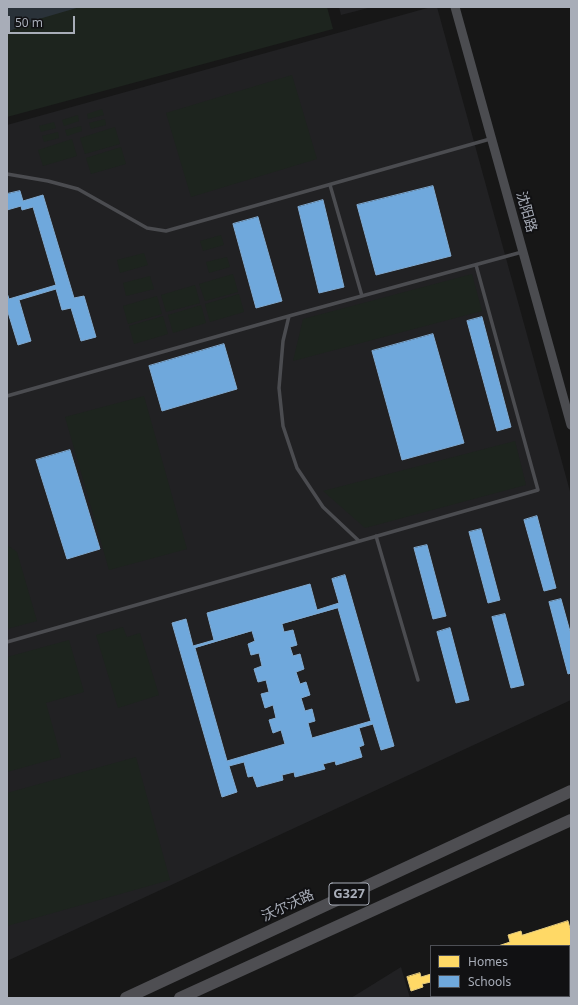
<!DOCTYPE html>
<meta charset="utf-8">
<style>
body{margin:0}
#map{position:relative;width:578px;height:1005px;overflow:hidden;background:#171717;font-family:"Noto Sans",sans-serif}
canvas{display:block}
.frame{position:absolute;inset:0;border:8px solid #a8adb8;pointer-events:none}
.legend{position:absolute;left:430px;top:945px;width:140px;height:52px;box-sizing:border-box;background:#111113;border:1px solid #4d4f55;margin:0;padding:5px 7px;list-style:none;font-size:12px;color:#a8adb8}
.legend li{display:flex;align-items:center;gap:8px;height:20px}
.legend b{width:20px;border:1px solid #4d4f55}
.scale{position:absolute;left:8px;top:16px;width:67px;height:18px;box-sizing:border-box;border:2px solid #a8adb8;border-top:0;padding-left:5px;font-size:12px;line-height:14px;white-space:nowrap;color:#a8adb8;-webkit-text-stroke:3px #111113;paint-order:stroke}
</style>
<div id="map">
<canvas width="578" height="1005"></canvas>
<div class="frame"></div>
<ul class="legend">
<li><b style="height:11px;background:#ffd966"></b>Homes</li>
<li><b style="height:11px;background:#6fa8dc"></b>Schools</li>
</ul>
<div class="scale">50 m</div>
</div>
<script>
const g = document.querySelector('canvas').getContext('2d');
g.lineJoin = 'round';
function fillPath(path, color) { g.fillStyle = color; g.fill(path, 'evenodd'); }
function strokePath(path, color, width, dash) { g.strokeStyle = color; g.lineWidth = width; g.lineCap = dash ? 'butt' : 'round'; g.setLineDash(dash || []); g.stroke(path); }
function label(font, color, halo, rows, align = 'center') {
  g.font = font + ' "Noto Sans","Noto Sans SC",sans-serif'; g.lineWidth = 4; g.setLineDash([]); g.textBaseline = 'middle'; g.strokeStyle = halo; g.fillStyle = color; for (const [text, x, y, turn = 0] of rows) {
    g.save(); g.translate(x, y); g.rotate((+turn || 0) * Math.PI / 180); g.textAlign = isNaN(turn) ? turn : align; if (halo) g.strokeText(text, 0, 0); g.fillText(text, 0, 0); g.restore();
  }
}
const built = new Path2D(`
 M339,7H372L341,15Z
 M431,7H437L571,495V700L7,961V125Z
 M401,967L410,998H351Z`);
const green = new Path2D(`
 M7,7H327L333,29L7,117Z
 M292,75L317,159L191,197L166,113Z
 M102,109L104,115L88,119L87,114Z
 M78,115L79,121L64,126L62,120Z
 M105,119L106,125L91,129L89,123Z
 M54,122L56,128L41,132L39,126Z
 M81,126L82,131L67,136L65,130Z
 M115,127L120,144L85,154L80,138Z
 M58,132L59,138L44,142L42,136Z
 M72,139L77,156L43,166L38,150Z
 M121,147L126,164L91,174L86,158Z
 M221,235L224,245L203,251L200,241Z
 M144,253L148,265L120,273L117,260Z
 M227,257L230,267L209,273L206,262Z
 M233,274L238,292L205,301L199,284Z
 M472,274L482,311L293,361L303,319Z
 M150,276L154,289L126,296L123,283Z
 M195,285L200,303L166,312L161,295Z
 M239,294L244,312L210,322L205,304Z
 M157,296L162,314L128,324L123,306Z
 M201,305L206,323L173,333L168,315Z
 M163,316L168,334L134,344L129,326Z
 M144,396L187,549L109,570L65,417Z
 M515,441L526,485L365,528L323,491Z
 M7,545L17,552L37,621L7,629Z
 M123,627L127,637L140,633L159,695L118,708L96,635Z
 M69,640L84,692L46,703L61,757L7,772V657Z
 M136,757L170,880L7,926V793Z`);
const water = new Path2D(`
 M7,7H80L39,19L7,32Z`);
const homes = new Path2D(`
 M568,921L571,932V947L569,948V946H498L510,942L508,935L521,931L522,935Z
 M569,960H570L571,961V998H561L560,996H569Z
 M420,973L421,977L431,974V982L422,984L423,987L411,991L407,977Z
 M460,996H481L482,998H460Z
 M507,996H528L529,998H508Z`);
const schools = new Path2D(`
 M433,186L451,256L376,275L357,205Z
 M20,191L23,201L43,195L74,298L84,296L96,337L81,341L71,308L62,310L56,289L19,300L31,341L18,345L7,309V293L9,299L56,285L33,207L22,210L21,206L7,210V194Z
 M323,200L344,287L319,293L298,207Z
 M258,217L282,301L256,308L233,224Z
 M482,317L511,427L497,431L467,321Z
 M433,334L464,443L402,460L372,351Z
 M224,344L237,389L162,411L149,366Z
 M70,450L100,549L67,559L36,460Z
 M537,516L556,588L544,591L524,520Z
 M481,529L500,600L488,603L469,532Z
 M427,545L446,616L433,619L414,548Z
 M345,575L394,746L381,750L373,724L359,728L364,745L359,747L362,757L336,765L335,761L323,764L325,769L295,777L294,772L282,775L283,780L257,787L253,776L248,777L244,762L229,766L237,792L222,797L172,623L186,619L193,646L214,640L207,613L310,584L317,610L339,603L332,579ZM338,608L371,721L312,738L308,723L315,721L312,709L305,711L301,698L310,695L306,682L300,684L296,672L304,669L300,654L293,656L290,647L297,645L293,630L284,632L282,624ZM252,631L255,641L248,644L251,655L259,653L262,666L254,669L258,682L266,680L269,692L261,694L265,708L273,705L276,718L269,720L273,733L281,730L285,744L227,761L195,648Z
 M561,599L571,635V673L568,674L549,602Z
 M505,614L524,685L511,688L492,617Z
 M450,628L469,700L456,703L437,632Z`);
const service = new Path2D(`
 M7,174L48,181L78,189L147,228L166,231L490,139
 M330,185L362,296
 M289,316L283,341L279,388L283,426L297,468L323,507L359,541
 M7,396L289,316L522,252
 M376,536L418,680
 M7,642L538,490L476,265`);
const tertiary = new Path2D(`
 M455,7L571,425`);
const trunk = new Path2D(`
 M126,998L571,791
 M180,998L571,820`);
const shields = [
 [349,894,40]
];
const shieldNames = [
 ["G327",349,894]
];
const streetNames = [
 ["沈阳路",526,212,74],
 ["沃尔沃路",288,906,-25]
];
fillPath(built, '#212123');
fillPath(green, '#1d241e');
fillPath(water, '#2a3239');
fillPath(homes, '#ffd966');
strokePath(homes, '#e5cc7f', 1);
fillPath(schools, '#6fa8dc');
strokePath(schools, '#80aad1', 1);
strokePath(service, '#4b4c50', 3.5);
strokePath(tertiary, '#4b4c50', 9);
strokePath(trunk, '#4e4e52', 12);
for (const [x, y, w] of shields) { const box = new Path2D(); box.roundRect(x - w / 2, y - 11, w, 22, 3); g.fillStyle = '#111113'; g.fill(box); strokePath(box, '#a8adb8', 1); }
label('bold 13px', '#a8adb8', null, shieldNames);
label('14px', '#a8adb8', '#111113', streetNames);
</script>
